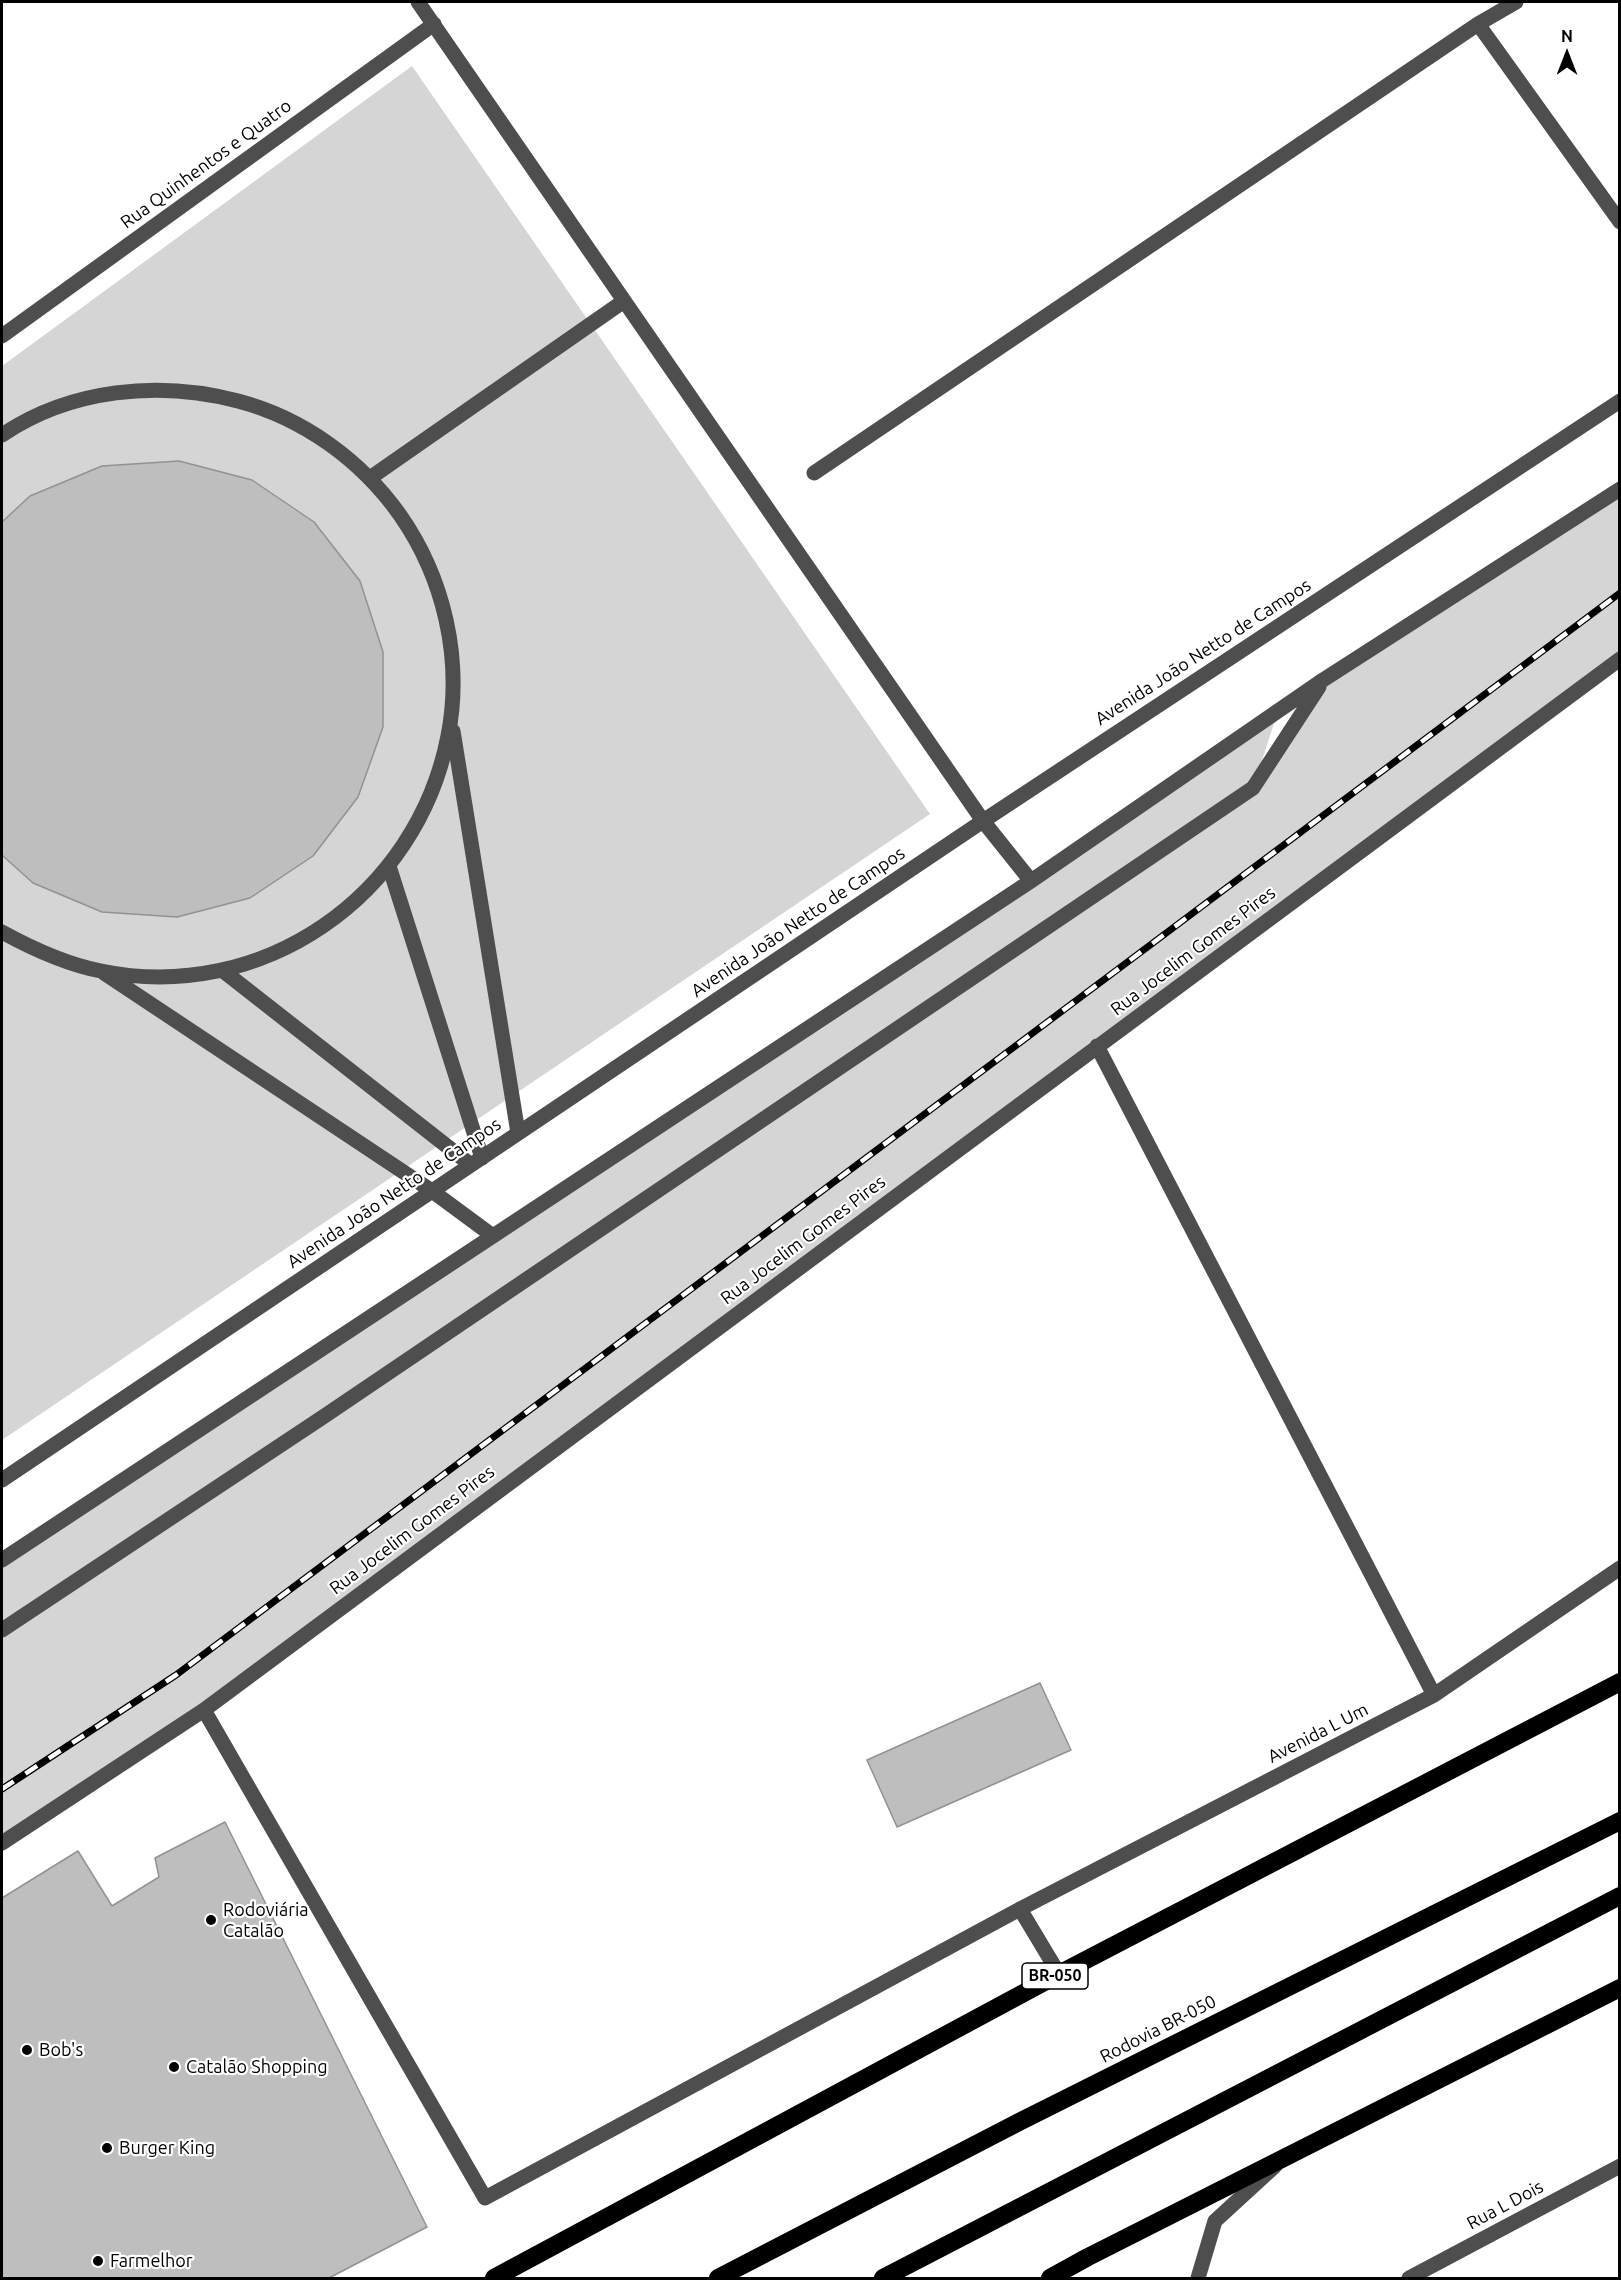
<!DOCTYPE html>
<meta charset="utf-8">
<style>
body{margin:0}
#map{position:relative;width:1621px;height:2280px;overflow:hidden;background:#fff;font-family:Ubuntu,sans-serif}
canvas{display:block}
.frame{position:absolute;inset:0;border:3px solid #000;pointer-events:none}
.north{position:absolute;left:1537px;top:24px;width:60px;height:60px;-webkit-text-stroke:4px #fff;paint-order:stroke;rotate:0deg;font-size:16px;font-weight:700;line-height:24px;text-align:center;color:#000}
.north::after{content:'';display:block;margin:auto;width:21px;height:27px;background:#000;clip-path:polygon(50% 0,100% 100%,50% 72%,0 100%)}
</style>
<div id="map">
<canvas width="1621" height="2280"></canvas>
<div class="frame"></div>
<div class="north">N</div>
</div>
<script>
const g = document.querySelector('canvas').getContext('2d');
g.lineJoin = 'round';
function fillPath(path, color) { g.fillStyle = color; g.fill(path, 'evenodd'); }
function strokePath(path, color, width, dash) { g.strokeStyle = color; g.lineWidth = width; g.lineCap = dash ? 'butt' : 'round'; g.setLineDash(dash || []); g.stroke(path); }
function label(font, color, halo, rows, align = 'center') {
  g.font = font + ' Ubuntu,sans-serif'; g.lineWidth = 4.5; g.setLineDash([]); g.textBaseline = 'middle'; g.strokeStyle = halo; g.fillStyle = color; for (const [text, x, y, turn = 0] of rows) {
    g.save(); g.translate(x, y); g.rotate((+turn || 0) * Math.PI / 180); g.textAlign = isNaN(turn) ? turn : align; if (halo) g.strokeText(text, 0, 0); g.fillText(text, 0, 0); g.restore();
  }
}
const green = new Path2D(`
 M412,66L930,814L2,1440V366Z
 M1619,487V659L204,1710L2,1840V1560L1278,711L1254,785L1323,680Z`);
const building = new Path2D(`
 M179,461L252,480L314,522L360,581L383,652V727L358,797L313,856L250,898L177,917L102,912L33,883L2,855V522L30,496L102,466Z
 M1040,1683L1071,1750L897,1827L867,1760Z
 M225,1822L427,2227L329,2278H2V1898L78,1851L112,1906L159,1877L155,1858Z`);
const minor = new Path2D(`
 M418,2L983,821L1031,881
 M1516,2L1478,24L1620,222
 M2,336L434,24
 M2,435C70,389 159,380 238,401C303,418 361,460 400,515C444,578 463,659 448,736C417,896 262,1004 101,971C65,964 33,949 2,932
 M814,473L1478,24
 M370,478L624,301
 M453,731L518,1133
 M389,866L482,1158
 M222,970L471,1165
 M104,973L432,1191L493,1236
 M1097,1046L1434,1695
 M2,1480L983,821L1620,401
 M2,1560L1031,881L1323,680L1620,489
 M2,1630L323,1417L1253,788L1319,687
 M204,1710L485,2198L1020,1909L1434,1695L1620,1568
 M2,1843L204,1710L1620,659
 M1020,1909L1059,1974
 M1198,2278L1215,2221L1275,2166
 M1409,2278L1620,2166`);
const highway = new Path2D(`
 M494,2278L1059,1974L1620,1682
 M718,2278L1019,2122L1620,1821
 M883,2278L1620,1896
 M1050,2278L1088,2257L1620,1988`);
const rail = new Path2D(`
 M2,1789L176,1675L1620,593`);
const markers = [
 [211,1920,6,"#000"],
 [27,2050,6,"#000"],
 [174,2067,6,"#000"],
 [107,2148,6,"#000"],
 [98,2261,6,"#000"]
];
const shields = [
 [1055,1976,66]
];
const shieldNames = [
 ["BR-050",1055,1976]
];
const streetNames = [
 ["Rua Quinhentos e Quatro",206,164,-36],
 ["Avenida João Netto de Campos",1203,652,-33],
 ["Avenida João Netto de Campos",798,922,-34],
 ["Rua Jocelim Gomes Pires",1193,951,-37],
 ["Avenida João Netto de Campos",394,1193,-34],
 ["Rua Jocelim Gomes Pires",803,1240,-37],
 ["Rua Jocelim Gomes Pires",412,1530,-37],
 ["Avenida L Um",1318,1733,-27],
 ["Rodovia BR-050",1158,2029,-27],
 ["Rua L Dois",1505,2205,-28]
];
const poiNames = [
 ["Rodoviária",223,1910],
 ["Catalão",223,1931],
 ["Bob's",39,2050],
 ["Catalão Shopping",186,2067],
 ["Burger King",119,2148],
 ["Farmelhor",110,2261]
];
fillPath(green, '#d5d5d5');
fillPath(building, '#bebebe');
strokePath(building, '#929292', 1.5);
strokePath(minor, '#4e4e4e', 15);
strokePath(highway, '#000', 18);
strokePath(rail, '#000', 7);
strokePath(rail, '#fff', 4.5, [14]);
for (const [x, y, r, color] of markers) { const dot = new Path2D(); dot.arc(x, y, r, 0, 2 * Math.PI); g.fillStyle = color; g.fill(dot); strokePath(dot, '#fff', 2); }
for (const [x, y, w] of shields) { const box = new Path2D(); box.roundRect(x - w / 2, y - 13, w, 26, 4.5); g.fillStyle = '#fff'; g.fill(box); strokePath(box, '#000', 1.5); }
label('bold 16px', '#000', null, shieldNames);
label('18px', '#000', '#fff', streetNames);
label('18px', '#000', '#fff', poiNames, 'left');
</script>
